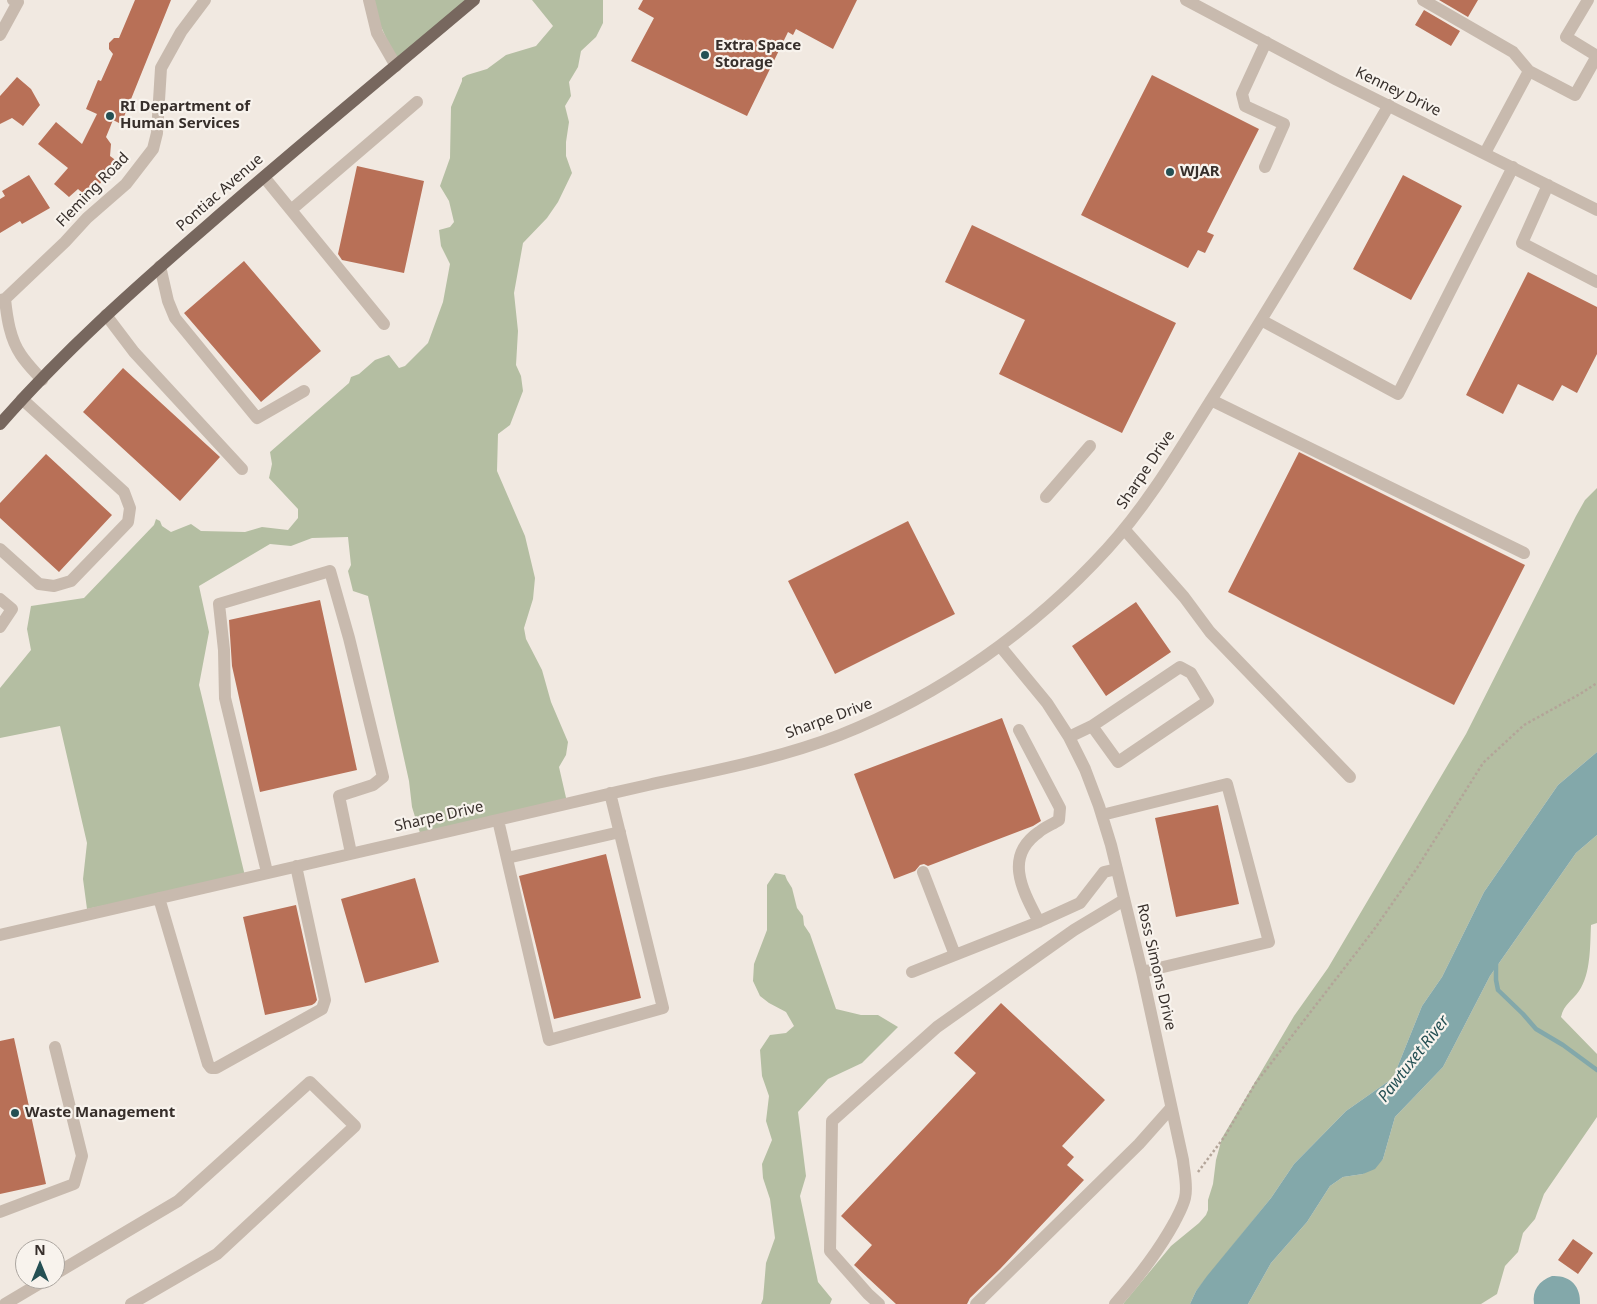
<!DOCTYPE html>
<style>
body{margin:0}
#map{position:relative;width:1597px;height:1304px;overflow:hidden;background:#f1e9e1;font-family:"Noto Sans",sans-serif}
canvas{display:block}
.north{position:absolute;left:15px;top:1239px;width:50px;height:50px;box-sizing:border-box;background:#f8f3ed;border:1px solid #aba59f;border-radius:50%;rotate:0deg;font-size:14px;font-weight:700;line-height:20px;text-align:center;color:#372f2b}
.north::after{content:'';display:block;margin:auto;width:18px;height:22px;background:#255054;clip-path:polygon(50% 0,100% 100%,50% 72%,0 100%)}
</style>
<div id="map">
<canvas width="1597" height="1304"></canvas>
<div class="north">N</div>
</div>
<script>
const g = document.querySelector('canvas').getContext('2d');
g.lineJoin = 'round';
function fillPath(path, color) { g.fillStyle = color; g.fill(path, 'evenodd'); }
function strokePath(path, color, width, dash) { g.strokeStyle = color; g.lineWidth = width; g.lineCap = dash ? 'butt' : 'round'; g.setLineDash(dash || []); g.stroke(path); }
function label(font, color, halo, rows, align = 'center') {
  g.font = font + ' "Noto Sans",sans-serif'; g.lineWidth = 4.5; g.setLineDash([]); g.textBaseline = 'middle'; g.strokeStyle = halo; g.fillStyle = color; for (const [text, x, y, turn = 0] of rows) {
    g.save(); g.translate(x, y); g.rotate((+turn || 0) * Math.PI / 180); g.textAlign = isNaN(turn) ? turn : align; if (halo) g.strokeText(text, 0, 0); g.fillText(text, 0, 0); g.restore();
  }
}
const green = new Path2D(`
 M369,0H474L397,62Z
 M532,0H603V23L596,37L581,51L578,67L569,82L571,96L565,106L569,122L566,142V156L572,173L558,202L547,218L523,243L514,293L518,331L516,365L521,376L523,391L510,425L498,434L497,471L525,536L535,578L533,599L524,628L526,639L542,670L551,702L568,742L566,755L559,767L567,802L420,833L412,807L409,781L368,596L353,591L348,571L351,565L348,537L312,538L291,546L270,544L199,586L209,632L199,685L245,876L87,909L83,879L87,843L60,726L0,738V688L31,650L27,629L31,606L84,598L154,525L156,519L160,521L162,526L171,532L191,524L201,531L245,532L262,527L288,530L298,518V509L269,478L272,464L270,452L349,383L351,377L359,374L375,360L389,355L399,368L405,366L428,343L443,302L450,264L441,246L439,230L450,227L454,222L449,201L440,186L450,158L451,107L462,81V78L467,75L487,69L506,55L536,46L553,26Z
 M1597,488V752L1558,785L1484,892L1442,977L1422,1006L1393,1078L1346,1111L1294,1164L1271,1198L1196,1291L1190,1304H1123L1171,1246L1199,1223L1206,1215L1208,1210V1200L1213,1184L1216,1160L1222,1138L1294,1016L1328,968L1466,734L1576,516L1585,500Z
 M1597,835V923L1591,925C1590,945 1591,974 1579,991C1572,1001 1564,1004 1561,1017L1597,1054V1117L1544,1194L1535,1219L1523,1233L1518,1252L1505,1266L1497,1294L1481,1304H1248L1271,1263L1307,1222L1330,1186L1343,1177L1363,1174L1383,1159L1395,1117L1443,1067L1490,976L1576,853Z
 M775,873L785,875L787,880L792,888L797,908L803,916L804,925L810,934L836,1009L861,1015H878L898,1027L862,1063L828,1079L798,1112L806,1176L800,1196L818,1282L832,1299L830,1304H761L763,1299L766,1263L775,1238L770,1199L763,1178L762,1164L772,1140L766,1121L769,1096L762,1076L760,1050L770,1035L786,1033L794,1026L786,1012L769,1003L760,996L753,981L754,964L767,930V885Z`);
const water = new Path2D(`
 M1597,752V835L1576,853L1490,976L1443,1067L1395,1117L1383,1159L1375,1169L1363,1174L1343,1177L1330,1186L1307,1222L1271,1263L1248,1304H1190L1196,1291L1207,1276L1271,1198L1294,1164L1346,1111L1393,1078L1422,1006L1442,977L1484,892L1558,785Z
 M1552,1276C1570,1275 1581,1286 1580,1304H1534C1532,1290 1539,1281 1552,1276Z`);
const stream = new Path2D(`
 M1496,962V980L1498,990L1523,1014L1536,1029L1563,1045L1597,1070`);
const building = new Path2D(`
 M135,0H171L121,124L113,120L106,137L111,144L110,156L118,162L88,198L78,189L69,197L54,184L68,168L38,144L56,122L82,144L97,114L86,109L98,80L101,81L113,54L109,49V43L114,38H119Z
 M643,0H857L833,49L796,29L793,35L788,32L747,116L631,61L654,18L638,9Z
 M1439,0H1478L1468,17Z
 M1424,10L1460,31L1451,46L1415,25Z
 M1152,75L1259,129L1207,232L1214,235L1205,253L1198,250L1188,268L1081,215Z
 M17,77L31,89L40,105L23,126L12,118L0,124V96Z
 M357,166L424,181L404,273L342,260L338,254Z
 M29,175L50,208L22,224L20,221L0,233V199L5,196L2,191Z
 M1403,175L1462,206L1411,300L1353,269Z
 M972,225L1176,323L1122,433L999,374L1025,320L945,282Z
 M244,261L321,351L261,402L184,313Z
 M1528,272L1597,307V354L1577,393L1562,385L1553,401L1518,384L1503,414L1466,395Z
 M123,368L220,457L180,501L83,412Z
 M1299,452L1525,565L1454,705L1228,592Z
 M46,454L112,515L59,572L0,518V503Z
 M908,521L955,614L835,674L788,581Z
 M320,600L357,770L260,792L232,666L229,620Z
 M1136,602L1171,652L1106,696L1072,646Z
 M1002,718L1041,821L1033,826L928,866L924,864L920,865L915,871L894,879L854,774Z
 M1218,805L1239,904L1176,917L1155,818Z
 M606,854L641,998L554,1019L519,876Z
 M415,878L439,962L365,983L341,899Z
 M296,905L317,1000L315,1003L312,1005L265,1015L243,917Z
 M1001,1003L1105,1100L1062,1146L1074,1157L1067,1165L1084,1180L1000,1269L970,1298L967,1304H896L854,1265L872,1245L841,1216L976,1073L954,1053Z
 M14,1038L46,1184L0,1194V1041Z
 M1573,1239L1593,1253L1578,1274L1558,1260Z`);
const path = new Path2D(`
 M1198,1172L1225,1136L1255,1084L1373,931L1417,868L1483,763L1524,725L1580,694L1597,683`);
const minor = new Path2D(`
 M369,0L377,33L396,66
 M1186,0L1337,80L1597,210
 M1423,0L1513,52L1529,71
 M1588,0L1566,37L1597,56
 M0,35L18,2L13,0
 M1485,153L1529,71L1575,95L1597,56
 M1265,167L1284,124L1245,106L1242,94L1266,42
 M264,177L384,324
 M1548,185L1522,243L1597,282
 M291,210L417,102
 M160,266L168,301L175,318L257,418L304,391
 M5,299C7,318 10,339 21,355C27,364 35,372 42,380
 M0,300L5,299L65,242L87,218L126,184L153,149L157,133L161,68L181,32L205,0
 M106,315L134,352L242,469
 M1261,320L1398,394L1513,167
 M1211,400L1524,553
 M1046,497L1090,446
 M1124,529L1184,597L1210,632L1350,777
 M0,549L39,584L54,586L71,581L128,522L130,508L124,492L22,399
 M0,599L12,609L0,627
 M1000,646L1047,703L1069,737L1085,769L1099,806L1111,845L1142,972L1183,1160C1184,1172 1188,1186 1185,1198C1183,1207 1178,1215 1174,1223C1158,1252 1137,1279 1115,1304
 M1019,730L1060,808L1059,820C1053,824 1045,827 1039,832C1003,857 1023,891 1039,922
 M1069,737L1092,726L1180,667L1191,673L1208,701L1118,762L1092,726
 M1102,815L1227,784L1269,942L1142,972
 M498,820L549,1040L663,1008L610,793
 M507,858L620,832
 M267,872L225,698L224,650L219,604L330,571L349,638L383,777L373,785L339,796L351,853
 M923,872L955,955
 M159,898L208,1064L211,1068H216L322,1009L325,1000L296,866
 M0,935C154,899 308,863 463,828C524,814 586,799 648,785C712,771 778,759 840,735C941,695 1033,630 1107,549C1152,500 1184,442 1220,386C1278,294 1334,200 1389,105
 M912,972L1036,923L1080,903L1104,872L1117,869
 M0,1212L74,1184L82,1156L55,1047
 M55,1274L178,1201L310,1082L355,1126L217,1254L131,1304
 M5,1304L47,1279
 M879,1304L868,1294L830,1251L832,1121L937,1027L1074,930L1124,900
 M976,1304L1139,1144L1171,1108`);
const major = new Path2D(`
 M0,424C63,352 135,288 208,225C295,149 385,75 474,0`);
const markers = [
 [705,55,5,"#255054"],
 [110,116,5,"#255054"],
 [1170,172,5,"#255054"],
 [15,1113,5,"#255054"]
];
const poiNames = [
 ["Extra Space",715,46],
 ["Storage",715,63],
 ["RI Department of",120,107],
 ["Human Services",120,124],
 ["WJAR",1180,172],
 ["Waste Management",25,1113]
];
const streetNames = [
 ["Kenney Drive",1398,92,26],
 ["Fleming Road",93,190,-46],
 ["Pontiac Avenue",220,193,-41],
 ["Sharpe Drive",1146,470,-56],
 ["Sharpe Drive",829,719,-20],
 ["Sharpe Drive",439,817,-13],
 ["Ross Simons Drive",1156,967,77]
];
const waterNames = [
 ["Pawtuxet River",1414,1059,-52]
];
fillPath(green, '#b4bea2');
fillPath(water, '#83a8aa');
strokePath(stream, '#83a8aa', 4.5);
fillPath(building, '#b87057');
strokePath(path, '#b3a498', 2.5, [2.5, 2.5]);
strokePath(minor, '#c8baae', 12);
strokePath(major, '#77675e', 12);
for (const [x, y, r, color] of markers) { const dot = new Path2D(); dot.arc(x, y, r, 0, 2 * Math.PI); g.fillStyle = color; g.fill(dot); strokePath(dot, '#f8f3ed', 2); }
label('bold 15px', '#372f2b', '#f8f3ed', poiNames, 'left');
label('15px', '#372f2b', '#f8f3ed', streetNames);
label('italic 16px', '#255054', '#f8f3ed', waterNames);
</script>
